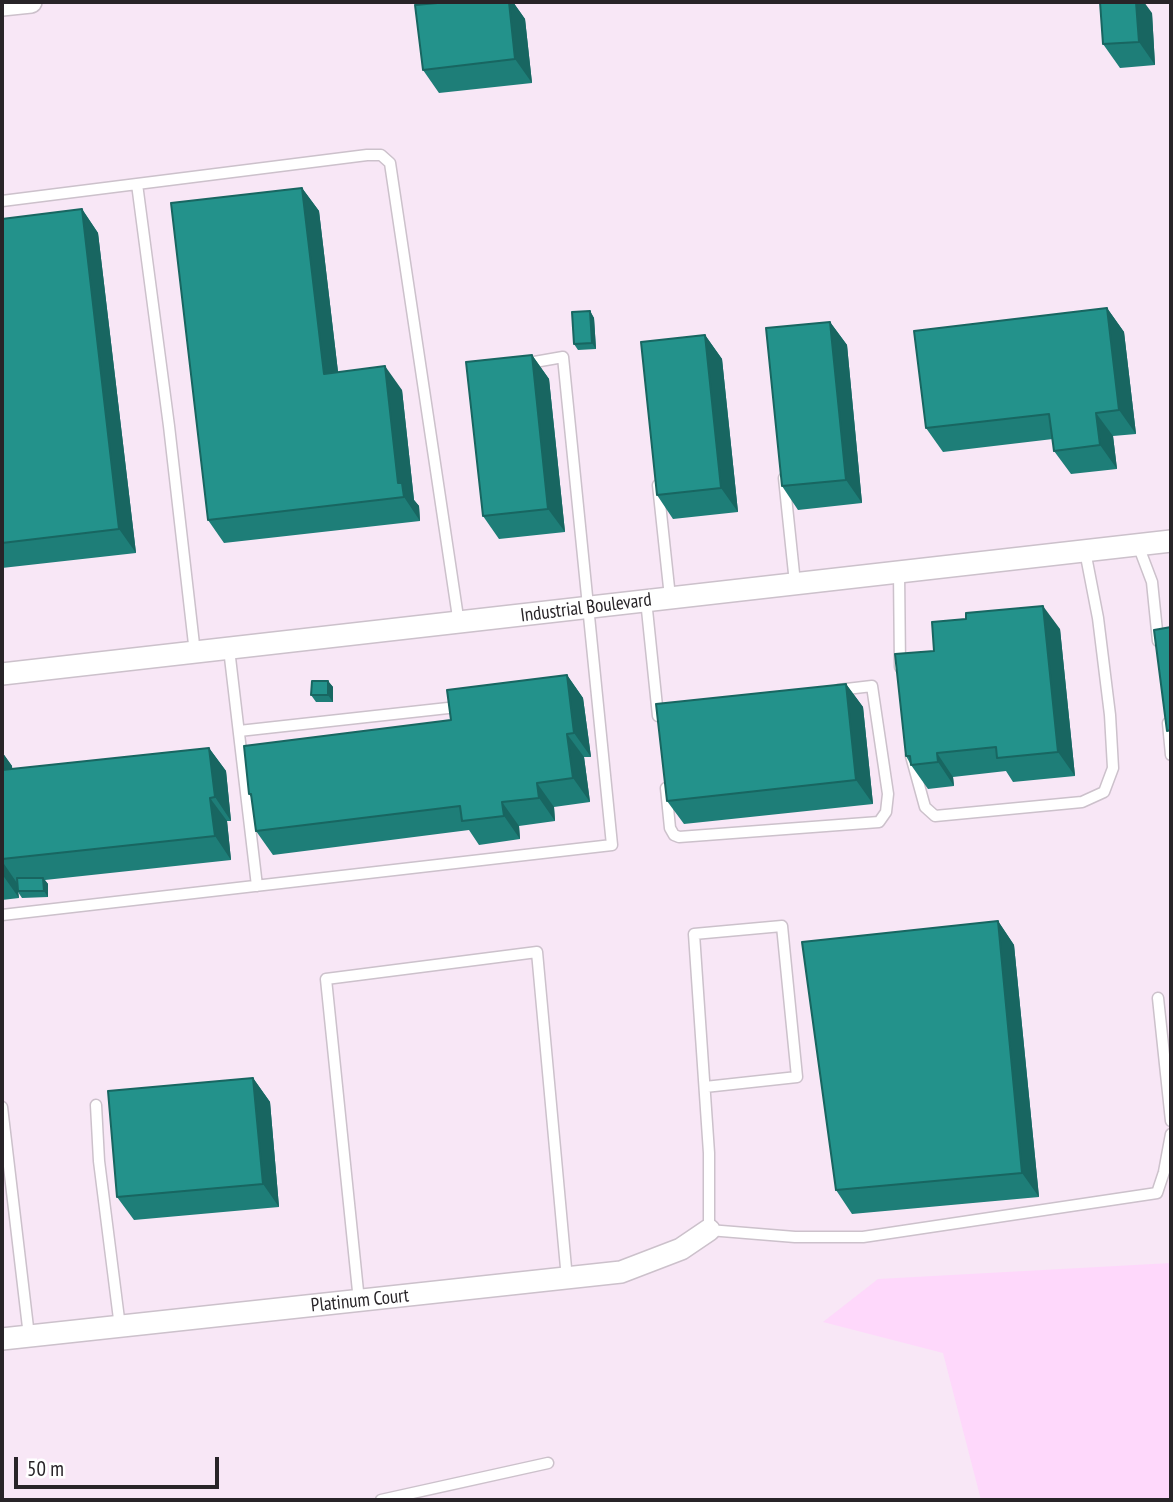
<!DOCTYPE html>
<style>
body{margin:0}
#map{position:relative;width:1173px;height:1502px;overflow:hidden;background:#fff4fe;font-family:"PT Sans Narrow",sans-serif}
canvas{display:block}
.frame{position:absolute;inset:0;border:4px solid #282428;pointer-events:none}
.scale{position:absolute;left:14px;top:1457px;width:205px;height:32px;box-sizing:border-box;border:4px solid #282428;border-top:0;padding-left:9px;font-size:21px;line-height:24px;white-space:nowrap;color:#282428;-webkit-text-stroke:5px #fff;paint-order:stroke}
</style>
<div id="map">
<canvas width="1173" height="1502"></canvas>
<div class="frame"></div>
<div class="scale">50 m</div>
</div>
<script>
const g = document.querySelector('canvas').getContext('2d');
g.lineJoin = 'round';
function fillPath(path, color) { g.fillStyle = color; g.fill(path, 'evenodd'); }
function strokePath(path, color, width, dash) { g.strokeStyle = color; g.lineWidth = width; g.lineCap = dash ? 'butt' : 'round'; g.setLineDash(dash || []); g.stroke(path); }
function label(font, color, halo, rows, align = 'center') {
  g.font = font + ' "PT Sans Narrow",sans-serif'; g.lineWidth = 5; g.setLineDash([]); g.textBaseline = 'middle'; g.strokeStyle = halo; g.fillStyle = color; for (const [text, x, y, turn = 0] of rows) {
    g.save(); g.translate(x, y); g.rotate((+turn || 0) * Math.PI / 180); g.textAlign = isNaN(turn) ? turn : align; if (halo) g.strokeText(text, 0, 0); g.fillText(text, 0, 0); g.restore();
  }
}
const built = new Path2D(`
 M2,2H1171V1500H2Z`);
const green = new Path2D(`
 M1171,1263V1500H981L943,1353L823,1322L878,1279Z`);
const service = new Path2D(`
 M137,184L169,426L195,653
 M2,201L367,155H381L390,163L459,624
 M784,478L795,583
 M658,485L670,597
 M1138,545L1152,582L1158,641
 M899,572L900,667
 M646,600L658,716
 M229,649L257,886
 M1168,723L1171,755
 M239,731L448,708
 M911,756L925,807L935,816L1082,802L1104,792L1113,768L1110,715L1098,618L1085,551
 M666,788L670,828L674,835L679,837L879,822L886,812L888,794L872,686L838,690
 M2,915L612,845L563,357L523,364
 M1158,998L1171,1121
 M705,1087L797,1077L782,926L694,934L709,1153V1230L795,1237H863L1157,1193L1164,1172L1171,1134
 M96,1105L99,1161L120,1327
 M2,1107L29,1336
 M359,1301L326,979L537,952L567,1279
 M381,1500L548,1463`);
const minor = new Path2D(`
 M2,5L31,2
 M2,674L1171,541
 M2,1339L621,1272L681,1249L709,1230`);
const wall = new Path2D(`
 M449,2H513L525,19L532,83L439,93L423,70Z
 M1152,13L1155,65L1120,68L1103,44Z
 M302,188L319,211L338,372L402,390L414,500L419,506L420,521L224,543L208,520Z
 M82,209L98,233L136,553L2,568V219Z
 M1107,308L1124,332L1136,434L1113,436L1117,469L1071,474L1054,451L1053,439L943,452L926,428Z
 M590,311L594,318L596,349L578,350L574,344Z
 M830,322L847,345L862,503L798,510L782,486Z
 M705,335L722,359L738,512L673,519L657,495Z
 M532,355L549,379L565,532L499,539L483,516Z
 M966,619L1060,629L1075,776L1013,782L1006,771L953,777L954,786L928,789L911,765L906,756L934,651Z
 M567,675L583,698L591,757H584L590,802L554,807L555,821L519,826L520,839L479,845L469,830L273,855L256,831L252,798L249,794L451,720Z
 M328,681L333,687V702H316L311,695Z
 M846,684L863,707L873,804L684,824L667,801Z
 M209,748L226,771L231,821H227L231,860L45,880L48,884V897L22,898L18,892L19,898L2,900V752L12,766V769Z
 M998,921L1014,945L1039,1197L852,1214L836,1190Z
 M253,1078L270,1102L279,1207L134,1220L117,1197Z`);
const shadedWall = new Path2D(`
 M509,2H513L525,19L532,83L515,59Z
 M1136,2H1144L1152,13L1155,65L1139,42Z
 M302,188L319,211L341,397L324,374Z
 M82,209L98,233L136,553L119,529Z
 M1107,308L1124,332L1136,434L1119,410Z
 M590,311L594,318L596,349L592,343Z
 M830,322L847,345L862,503L846,480Z
 M705,335L722,359L738,512L721,488Z
 M532,355L549,379L565,532L548,509Z
 M385,366L402,390L414,500L419,506L420,521L404,497L398,483Z
 M1096,413L1113,436L1117,469L1100,445Z
 M1043,606L1060,629L1075,776L1058,752Z
 M567,675L583,698L591,757L574,733Z
 M328,681L333,687V702L328,695Z
 M846,684L863,707L873,804L856,780Z
 M567,734L584,757L590,802L573,778Z
 M209,748L226,771L231,821L215,797Z
 M2,752L12,766L15,794L2,776Z
 M937,753L953,777L954,786L938,762Z
 M537,783L554,807L555,821L539,798Z
 M210,798L227,821L231,860L215,836Z
 M502,802L519,826L520,839L504,816Z
 M2,861L17,883L19,898L2,874Z
 M43,878L48,884V897L44,891Z
 M998,921L1014,945L1039,1197L1022,1173Z
 M253,1078L270,1102L279,1207L263,1184Z`);
const building = new Path2D(`
 M449,2H509L515,59L423,70L415,5Z
 M1100,2H1136L1139,42L1103,44Z
 M302,188L324,374L385,366L398,483H402L404,497L208,520L171,203Z
 M82,209L119,529L2,543V219Z
 M1107,308L1119,410L1096,413L1100,445L1054,451L1049,414L926,428L914,331Z
 M590,311L592,343L574,344L572,312Z
 M830,322L846,480L782,486L766,328Z
 M705,335L721,488L657,495L641,342Z
 M532,355L548,509L483,516L466,362Z
 M1043,606L1058,752L997,758L996,747L937,753L938,762L911,765L910,756H906L895,654L934,651L932,622L966,619V613Z
 M1171,627V730L1167,731L1154,630Z
 M567,675L574,733L567,734L573,778L537,783L539,798L502,802L504,816L462,821L460,806L256,831L251,794H249L244,746L451,720L447,690Z
 M312,681H328V695H311Z
 M846,684L856,780L667,801L656,704Z
 M209,748L215,797L210,798L215,836L2,859V770Z
 M17,878H43L44,891H18Z
 M998,921L1022,1173L836,1190L802,942Z
 M253,1078L263,1184L117,1197L108,1091Z`);
const streetNames = [
 ["Industrial Boulevard",586,608,-7],
 ["Platinum Court",360,1301,-6]
];
fillPath(built, '#f8e7f6');
fillPath(green, '#fed8fb');
strokePath(service, '#ccc1cb', 13);
strokePath(minor, '#ccc1cb', 24);
strokePath(service, '#fff', 10);
strokePath(minor, '#fff', 21);
fillPath(wall, '#1e7e78');
fillPath(shadedWall, '#186661');
fillPath(building, '#23928b');
strokePath(building, '#186661', 2);
label('19px', '#282428', '#fff', streetNames);
</script>
